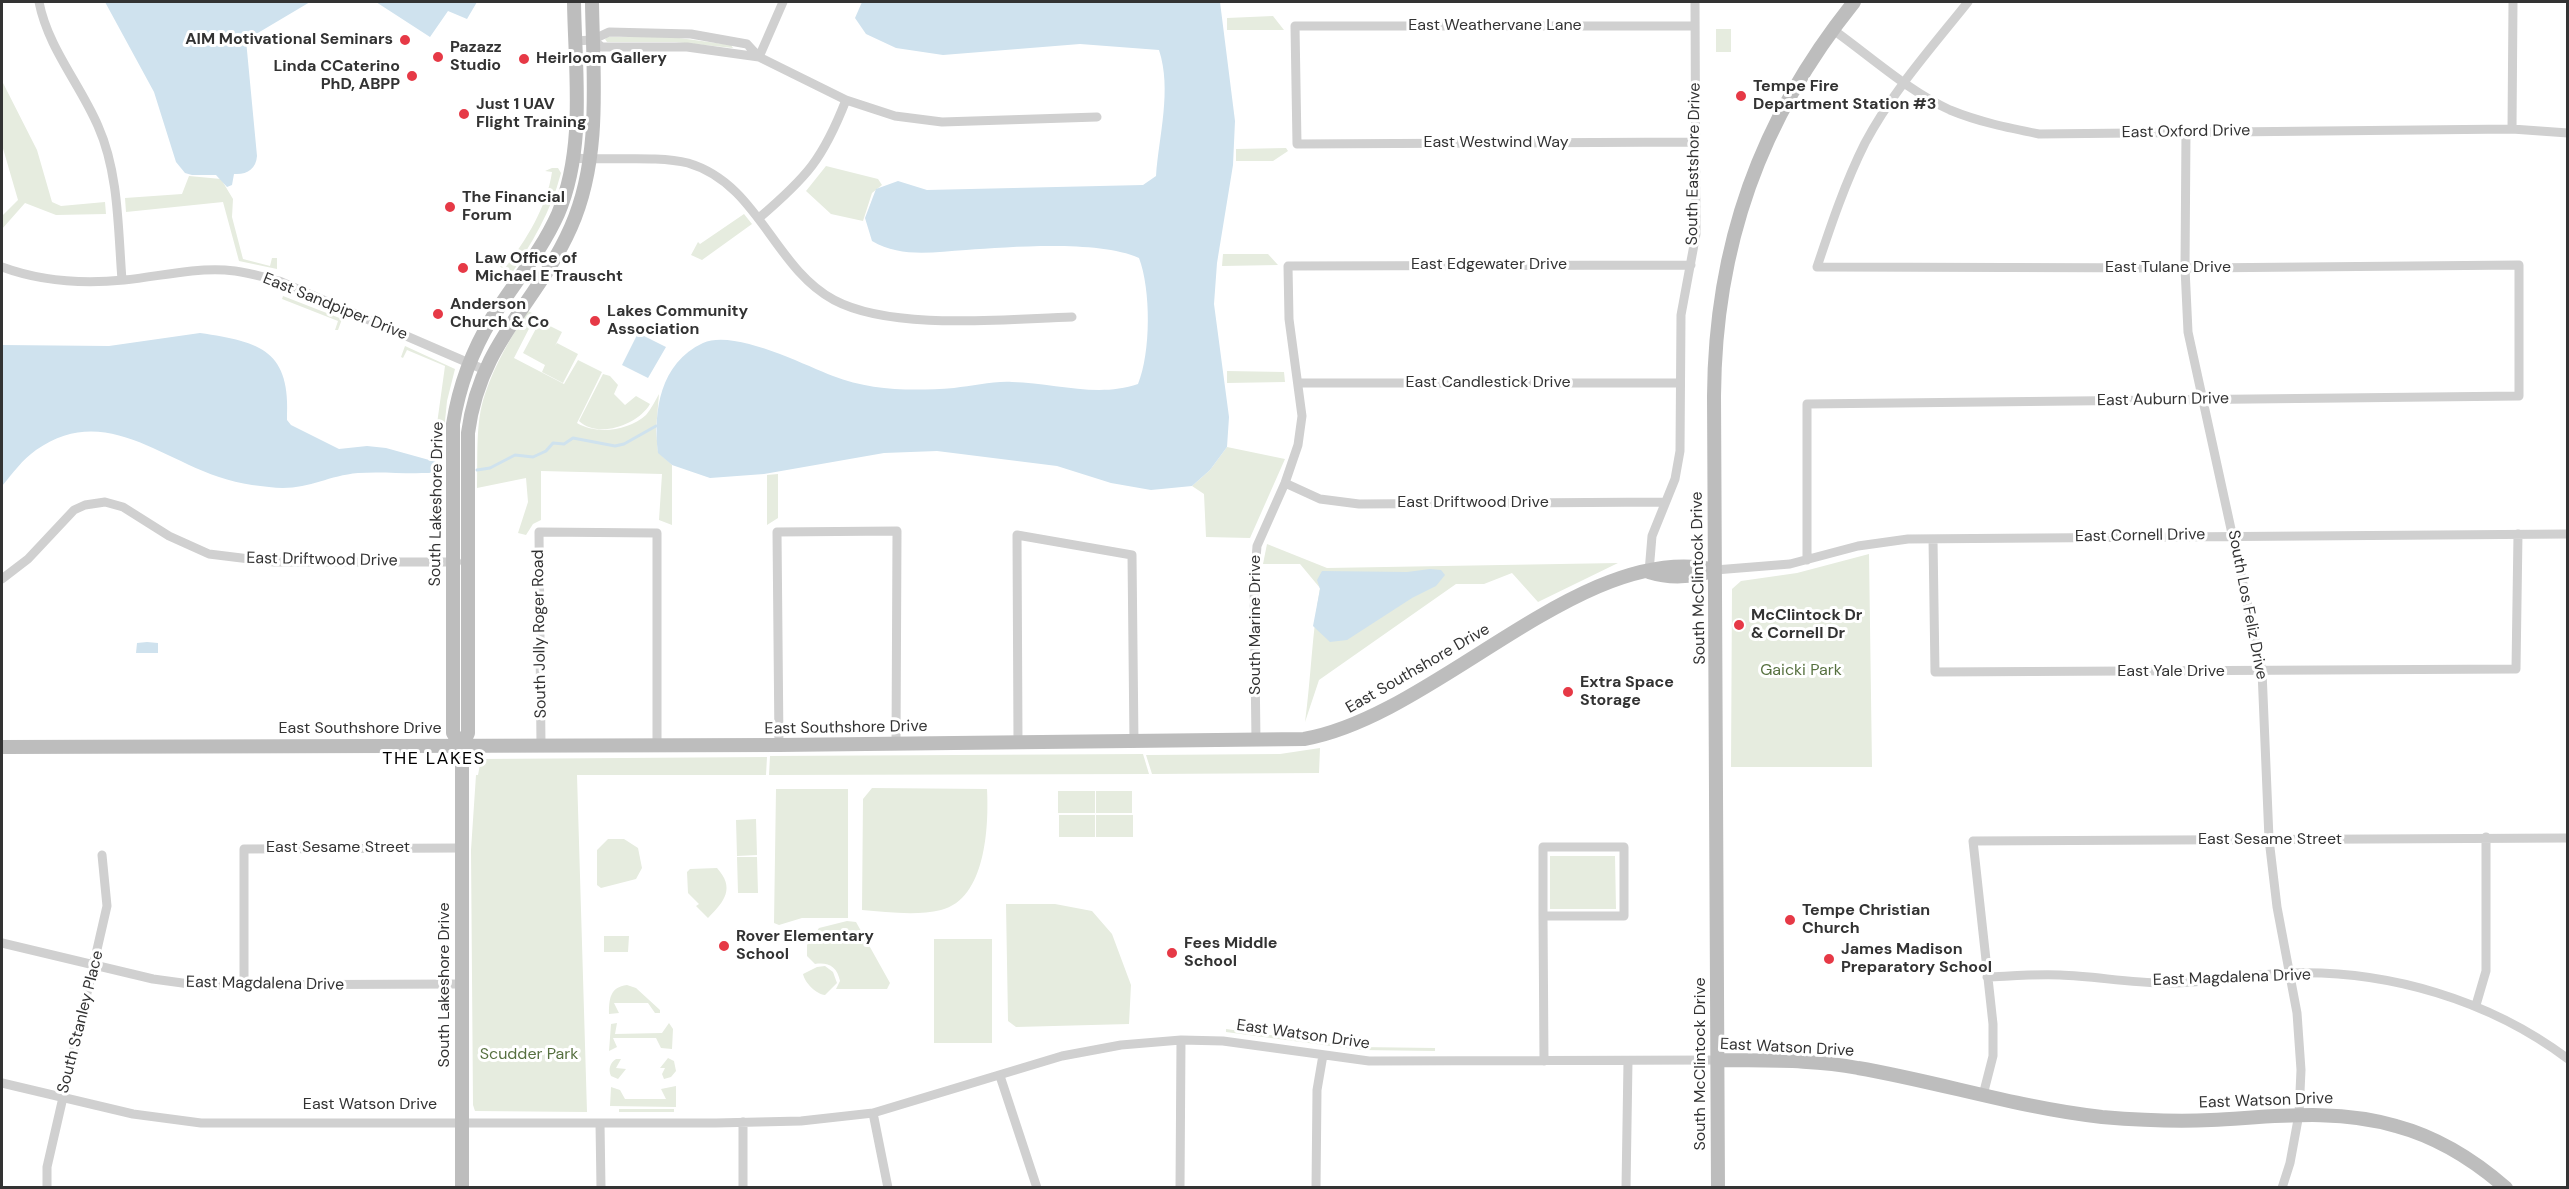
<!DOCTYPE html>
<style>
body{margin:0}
#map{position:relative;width:2569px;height:1189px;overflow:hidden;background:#fff;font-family:"DM Sans",sans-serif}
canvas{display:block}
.frame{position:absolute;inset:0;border:3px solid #333;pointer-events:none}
</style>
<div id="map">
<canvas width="2569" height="1189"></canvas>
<div class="frame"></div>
</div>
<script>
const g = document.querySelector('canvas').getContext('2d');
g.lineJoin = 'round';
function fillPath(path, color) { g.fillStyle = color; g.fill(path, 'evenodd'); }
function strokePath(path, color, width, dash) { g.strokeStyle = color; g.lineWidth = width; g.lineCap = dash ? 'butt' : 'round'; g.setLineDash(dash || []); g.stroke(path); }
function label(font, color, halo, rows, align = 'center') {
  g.font = font + ' "DM Sans",sans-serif'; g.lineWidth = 6; g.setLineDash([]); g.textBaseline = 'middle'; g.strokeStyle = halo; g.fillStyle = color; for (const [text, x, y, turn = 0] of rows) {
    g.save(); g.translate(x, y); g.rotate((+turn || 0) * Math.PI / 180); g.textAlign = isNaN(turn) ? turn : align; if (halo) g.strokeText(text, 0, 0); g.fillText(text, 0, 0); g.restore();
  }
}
const green = new Path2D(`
 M1273,16L1284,30H1227V18Z
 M1716,29H1731V52H1716Z
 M607,37H672L731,45L733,48L675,42H607L605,39Z
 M2,81L37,150L52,202L61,206L105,202L106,214L56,215L25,203L2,229V216L18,200L2,145Z
 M1286,148L1288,151L1273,161H1236V149Z
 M826,166L878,179L882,185L872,193L863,221L831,214L806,191Z
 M552,168H558L561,173C551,212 532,243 510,276L499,265L505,268C526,240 547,207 552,172L545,171Z
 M189,176L221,179L233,199L232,217L243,259L270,266L272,258H277V269L239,261L223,202L126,212L125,198L182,194Z
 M744,214L752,224L702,260L691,255L698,242L700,244Z
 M1223,254H1268L1278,265L1222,266Z
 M283,296L342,319L338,330H335L338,321L282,299Z
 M528,311L536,315L514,358L564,384L578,360L602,372L577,423C597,435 628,431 646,415C651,409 655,401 659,394L656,430L658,452L672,465V525L659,520L662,474L541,471V520L533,524L526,535L518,533L528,502L526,478L477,488C478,458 475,423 485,394C495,364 511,337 528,311Z
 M540,321L562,332L555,346L557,343L578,354L563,383L542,372L545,365L523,353Z
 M405,346L455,369L447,401L442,451L431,449L436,431L445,366L407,350L403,358L401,357Z
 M1227,371L1284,372L1285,382L1227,383Z
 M603,374L610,376L618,385L614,394L625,405L636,396L650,404C638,425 598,439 579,421Z
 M1227,447L1285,459L1250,538L1206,537L1204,494L1192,486L1210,470Z
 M778,474V518L767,525V475Z
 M1267,544L1327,568L1618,563L1538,602L1512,573L1484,584H1456L1319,680L1305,722C1311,678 1312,633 1320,588L1300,564H1263Z
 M1869,554L1872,767H1731L1732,589L1741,581L1797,573Z
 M1320,748L1319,773L1152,774L1146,755L1280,754Z
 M1143,754L1149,774L769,775L770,756Z
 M767,757L766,775H577L587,1112L475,1111L473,1105L471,850L476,775H478L481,759Z
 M872,788L987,789C989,826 986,899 941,910C916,916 887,912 862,910L863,799Z
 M776,789H848V918H802L779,925L774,923Z
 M1058,791H1095V813H1058Z
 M1096,791H1132V813H1096Z
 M1059,815H1095V837H1059Z
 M1096,815H1133V837H1096Z
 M756,819L757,855L737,856L736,820Z
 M608,839H624L638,848L642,868L636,879L601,888L597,885V850Z
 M1550,856H1615L1616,909H1550Z
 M737,857H757L758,893H738Z
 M717,868C735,888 725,901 708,918L696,906L699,904L688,893L687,872L690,869Z
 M1006,904H1055L1092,911L1112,934L1131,985L1129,1024L1016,1027L1008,1021Z
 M847,921L856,922L890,983L887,989H836L840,981C837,967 829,962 815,964L807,956V945L819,928Z
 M604,936H629L628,952H604Z
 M934,939H992V1043H934Z
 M825,966L833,972L837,983L825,995C816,994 805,983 803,974L817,967Z
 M627,985L636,988L660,1010V1013H655L648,1003H614L619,1013L609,1014C609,999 610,987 627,985Z
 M669,1023L673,1029L672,1049L661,1048L656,1038H613L617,1047L609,1051L611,1024L617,1023L615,1034L662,1033Z
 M1226,1029L1359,1047L1435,1048V1051L1361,1050L1226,1032Z
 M668,1058L674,1061L676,1071L671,1077L664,1079L662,1074L665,1068H660Z
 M616,1059H621L616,1068L626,1069L618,1079L611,1076C608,1069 610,1063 616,1059Z
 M676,1086V1107L610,1106L611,1087L620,1090L625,1099H666L661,1089Z
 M619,1109H674V1112H619Z`);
const water = new Path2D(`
 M105,2H310L246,40L257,156C256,169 247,175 234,174L232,185L227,187L216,175H192L185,173L176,162L154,92Z
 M376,2H477L467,19L448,11L430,37Z
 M862,2H1220L1235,121L1233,165L1217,263L1214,304L1229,417L1227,447L1210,470L1192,486L1151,490L1111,483L1057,466L937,451L884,453L764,474L710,478L672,465L658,453C653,411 660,363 703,343C734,329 802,364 833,376C871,391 913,391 954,388C973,386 993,381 1012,382C1054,383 1098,398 1138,384C1151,353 1151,289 1139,258C1098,240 1012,247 966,250C933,252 901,258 872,241L865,218L876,189L898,181L927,190L1143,185L1156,176C1159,135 1172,90 1159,50L1080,44L943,55L896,48L866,34L855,18Z
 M200,333C262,342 291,351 287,420L291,425L339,449L367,446L386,448L440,463V472C413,475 385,471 358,473C325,476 305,492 269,487C246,485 224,480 203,471C146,447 96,408 36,450C22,460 13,473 2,486V345L109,346Z
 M638,333L666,347L648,378L622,365Z
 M1430,569L1441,570L1445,575L1436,586L1412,598L1347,640L1330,642L1313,626L1320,589L1317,580L1322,571L1407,572Z
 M147,642L158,643V653H136L137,643Z`);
const stream = new Path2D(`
 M477,470L490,468L515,455L533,457L546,451L553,443L564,444L573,438L615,446L624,444L656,426`);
const street = new Path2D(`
 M39,2C48,48 80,84 98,126C119,173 118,230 122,280
 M1695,26H1295L1297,144L1695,142
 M1832,29C1870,56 1908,91 1950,110C1979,122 2009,128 2039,134L2512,129L2568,133
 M592,40L602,47H687L759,57L846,100L895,116L942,122L1097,117
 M575,41L592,40L609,32L691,34L747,44L759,57
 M759,57L783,2
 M2512,129L2513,2
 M2186,131L2185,268L2188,332L2262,671L2269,839L2277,907L2297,1013L2301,1070L2299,1114L2290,1163L2282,1188
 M574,158C607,161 657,155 688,163C759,184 773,267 834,300C892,331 1006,319 1072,317
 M759,218C807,177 823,159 846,100
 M2,267C40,281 83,284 124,280C157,277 191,268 225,270C243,271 261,276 279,281L485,370
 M1298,383H1678
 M1285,483L1320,499L1359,504L1665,502
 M1933,539L1935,672L2516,669L2518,534
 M1807,560V404L2519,396V265L2197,268L1817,267C1831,225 1845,183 1865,143C1892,92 1932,47 1968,2
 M1715,570L1790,564L1858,546L1908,539L2568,534
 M1649,572L1652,536L1675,479L1680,451L1681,315L1696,234L1695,2
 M2,579L28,559L74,510L85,505L105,502L123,507L169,536L209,554L274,562H457
 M1256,741L1254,585L1257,546L1285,483L1298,445L1302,416L1289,319L1288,266L1691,265
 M1018,743L1017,535L1132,555L1134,743
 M779,745L777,532L897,531L896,744
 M541,746L539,532L657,533V745
 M1543,847H1624V916H1543Z
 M1543,916L1544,1061
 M2,943L153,979L197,985L461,984
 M1987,977C2011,976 2035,974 2060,975C2094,976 2129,983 2164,983C2206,984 2248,974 2291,973C2388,970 2490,1000 2568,1059
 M244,985V849L460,848
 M2476,1005L2486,971V837
 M1000,1076L1037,1188
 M2,1083L133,1114L201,1123H716L801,1121L873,1113L1062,1056L1121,1045L1181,1040L1223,1041L1369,1061L1718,1060
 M1983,1095L1993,1056V1024L1973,841L2568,838
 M873,1113L888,1188
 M743,1122V1188
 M600,1123L601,1188
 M47,1188V1167L107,906L102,855
 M1180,1188L1181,1040
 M1316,1188L1317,1090L1323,1055
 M1626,1188L1628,1061`);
const secondary = new Path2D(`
 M1649,572C1671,579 1691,577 1713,571
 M462,746L453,733V424C459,386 472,351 492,318C514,283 541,252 558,214C586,148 575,71 574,2
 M2,747L779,745L1304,739C1436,716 1584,539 1715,570
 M1718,1060C1764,1061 1812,1059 1858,1068C1940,1082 2019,1108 2102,1117C2138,1120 2175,1122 2211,1120C2273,1117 2335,1108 2396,1126C2437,1137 2474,1160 2506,1188
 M462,1188V746L468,733V433C480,341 537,304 571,227C602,157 593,76 592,2
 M1718,1188L1714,396C1715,246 1760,119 1854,2`);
const markers = [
 [405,40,6,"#e63946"],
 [438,57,6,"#e63946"],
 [524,59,6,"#e63946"],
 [412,76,6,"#e63946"],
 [1741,96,6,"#e63946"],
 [464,114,6,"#e63946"],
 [450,207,6,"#e63946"],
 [463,268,6,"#e63946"],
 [438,314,6,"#e63946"],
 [595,321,6,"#e63946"],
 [1739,625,6,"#e63946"],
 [1568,692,6,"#e63946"],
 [1790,920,6,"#e63946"],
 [724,946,6,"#e63946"],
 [1172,953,6,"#e63946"],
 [1829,959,6,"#e63946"]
];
const streetNames = [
 ["East Weathervane Lane",1495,26],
 ["East Oxford Drive",2186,132,-1],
 ["East Westwind Way",1496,143],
 ["South Eastshore Drive",1694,164,-89],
 ["East Edgewater Drive",1489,265],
 ["East Tulane Drive",2168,268],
 ["East Sandpiper Drive",335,307,22],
 ["East Candlestick Drive",1488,383],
 ["East Auburn Drive",2163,400,-1],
 ["East Driftwood Drive",1473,503],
 ["South Lakeshore Drive",437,504,-89],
 ["East Cornell Drive",2140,536,-1],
 ["East Driftwood Drive",322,560,1],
 ["South McClintock Drive",1699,578,-91],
 ["South Los Feliz Drive",2247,605,79],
 ["South Marine Drive",1256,625,-90],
 ["South Jolly Roger Road",540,634,-91],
 ["East Southshore Drive",1418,669,-30],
 ["East Yale Drive",2171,672],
 ["East Southshore Drive",846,728,-1],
 ["East Southshore Drive",360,729],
 ["East Sesame Street",2270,840],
 ["East Sesame Street",338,848],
 ["East Magdalena Drive",2232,978,-2],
 ["East Magdalena Drive",265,984,1],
 ["South Lakeshore Drive",445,985,-90],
 ["South Stanley Place",81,1022,-76],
 ["East Watson Drive",1303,1035,8],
 ["East Watson Drive",1787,1048,3],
 ["South McClintock Drive",1701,1064,-90],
 ["East Watson Drive",2266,1101,-2],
 ["East Watson Drive",370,1105]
];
const poiNames = [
 ["AIM Motivational Seminars",393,40,"right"],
 ["Pazazz",450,48],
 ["Studio",450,66],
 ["Heirloom Gallery",536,59],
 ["Linda CCaterino",400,67,"right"],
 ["PhD, ABPP",400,85,"right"],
 ["Tempe Fire",1753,87],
 ["Department Station #3",1753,105],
 ["Just 1 UAV",476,105],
 ["Flight Training",476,123],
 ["The Financial",462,198],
 ["Forum",462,216],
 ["Law Office of",475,259],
 ["Michael E Trauscht",475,277],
 ["Anderson",450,305],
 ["Church & Co",450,323],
 ["Lakes Community",607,312],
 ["Association",607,330],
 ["McClintock Dr",1751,616],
 ["& Cornell Dr",1751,634],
 ["Extra Space",1580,683],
 ["Storage",1580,701],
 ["Tempe Christian",1802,911],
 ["Church",1802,929],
 ["Rover Elementary",736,937],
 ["School",736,955],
 ["Fees Middle",1184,944],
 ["School",1184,962],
 ["James Madison",1841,950],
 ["Preparatory School",1841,968]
];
const parkNames = [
 ["Gaicki Park",1801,671],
 ["Scudder Park",529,1055]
];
const neighbourhoodNames = [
 ["THE LAKES",434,759]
];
fillPath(green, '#e6ecdf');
fillPath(water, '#cfe2ee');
strokePath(stream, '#cfe2ee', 3);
strokePath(street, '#d0d0d0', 9);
strokePath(secondary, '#bdbdbd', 14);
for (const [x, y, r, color] of markers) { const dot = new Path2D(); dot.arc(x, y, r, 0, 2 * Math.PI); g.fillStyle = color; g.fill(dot); strokePath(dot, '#fff', 2); }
label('16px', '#333', '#fff', streetNames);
label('bold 16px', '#333', '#fff', poiNames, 'left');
label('16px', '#56703f', '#fff', parkNames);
g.letterSpacing = '1.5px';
label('18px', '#000', '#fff', neighbourhoodNames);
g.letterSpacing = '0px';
</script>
